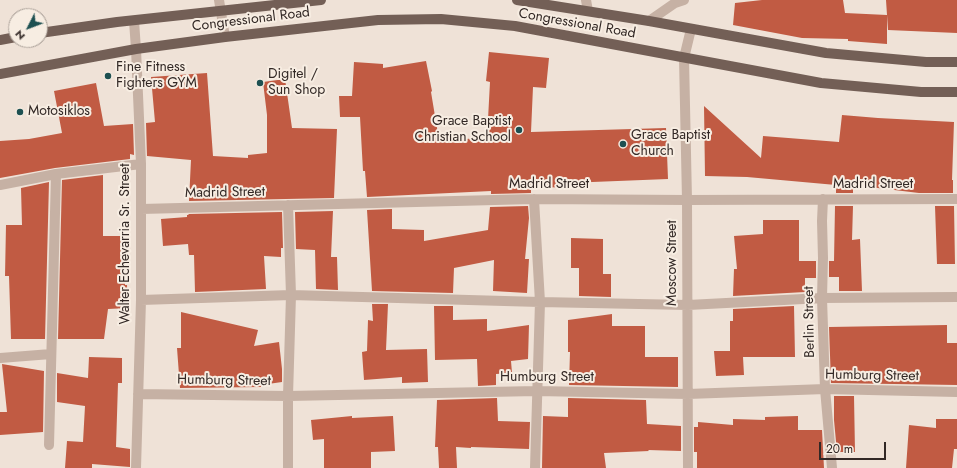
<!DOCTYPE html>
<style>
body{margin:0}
#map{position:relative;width:957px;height:468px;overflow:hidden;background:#efe2d7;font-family:Jost,sans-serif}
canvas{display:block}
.north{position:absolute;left:8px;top:8px;width:40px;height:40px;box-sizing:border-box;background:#f7ede2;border:1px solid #a89e96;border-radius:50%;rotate:228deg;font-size:11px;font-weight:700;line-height:16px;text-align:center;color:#322825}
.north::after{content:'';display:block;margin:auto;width:14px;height:18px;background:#1d5051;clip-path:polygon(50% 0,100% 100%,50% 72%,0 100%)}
.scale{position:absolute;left:819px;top:442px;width:67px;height:18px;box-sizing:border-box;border:2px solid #322825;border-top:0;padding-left:5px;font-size:12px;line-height:14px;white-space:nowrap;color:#322825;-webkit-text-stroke:3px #f7ede2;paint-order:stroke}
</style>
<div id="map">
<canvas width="957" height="468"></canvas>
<div class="north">N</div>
<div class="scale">20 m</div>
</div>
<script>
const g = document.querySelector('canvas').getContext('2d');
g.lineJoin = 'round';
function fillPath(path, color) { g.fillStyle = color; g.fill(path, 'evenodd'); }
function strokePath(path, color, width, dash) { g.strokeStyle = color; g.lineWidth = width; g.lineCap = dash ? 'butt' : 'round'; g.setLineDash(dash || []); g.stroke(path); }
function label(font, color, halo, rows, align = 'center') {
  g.font = font + ' Jost,sans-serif'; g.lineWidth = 4; g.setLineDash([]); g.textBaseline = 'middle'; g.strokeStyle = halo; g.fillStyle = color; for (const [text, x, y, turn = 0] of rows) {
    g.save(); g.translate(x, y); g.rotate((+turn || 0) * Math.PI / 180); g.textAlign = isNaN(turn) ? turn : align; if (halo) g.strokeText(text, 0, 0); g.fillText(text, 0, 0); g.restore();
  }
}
const building = new Path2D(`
 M762,0H843L845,13L887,15V44L848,41V39L802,38L733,25L735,3Z
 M886,0H957V33L888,30Z
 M489,52L549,58L546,88L533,87L531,132L666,128L668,179L567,183V187L531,188V193L491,194V191L367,197L365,171H363L360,117H340L339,96H352L354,62L383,64V68L426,61L432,91L431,92L439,140L487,138L490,82L486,81Z
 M207,73L213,156L248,158V155L267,153V115L263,82L285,79L292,128L337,129L334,198L189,201L191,160L147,156L146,123L155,122L151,77Z
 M96,83L104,126L133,124L134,155L130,154V159L55,168L0,178V141L29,139L62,133L54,91Z
 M704,106L761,158L763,136L839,142L842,115L878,118L954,122L952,180H953V193H919L853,185V193H836V185L747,177L705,176Z
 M103,175V236H125V285H127L128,308L108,309L104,339H58L62,180Z
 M49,182L45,339H11L9,276H5L6,225H22L21,188Z
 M528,206L529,218L525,259H529L527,293L493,291L494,260L454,268L453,293L372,291L367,210L392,209V229L424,230V241L488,230L490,207Z
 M835,206H853L852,240L860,239L862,291H839V277H829V261H834Z
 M935,206H954L955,264H937Z
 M333,211L331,257H337L338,290L316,289L315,250L296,249L295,212Z
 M282,212L283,248H281V257L264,256L266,289L195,292L194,255H189L188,244L163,246L161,219L187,217V215H188L189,214Z
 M763,220H799V261H816V278H805V292L733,296L734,269H737L734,236L763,234Z
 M571,238L603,239V274H611V297L579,296V268H571Z
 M372,304H388L386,350L427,349L428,382L402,383V377L364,380L362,352L367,351L368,320L373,321Z
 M434,306H453V320L487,319V331L529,325L528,359L511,361L512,373L496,374V385L478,386L477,359L435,360Z
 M794,306L795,357H743L744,375L716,376L714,351H730V321H733V309Z
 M181,312L258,330L254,346L279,342L282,369V382L261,385V387L180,388L177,348H181Z
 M612,314V326H645V357H678V387L569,385L570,352H568V320Z
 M947,325V343H957V385L831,383L829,327Z
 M89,357L122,358V383H118L116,447L130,449V467L92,464V468H65L67,441L83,442L85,406L57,402V373L88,378Z
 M2,364L44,371L43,432L0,435V412H7Z
 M834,396H854L855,452H837L834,420Z
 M497,398L498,421L530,422L529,449L471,447V448L456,447L457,468H439L438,447H435L437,400Z
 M568,398L646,400L647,424L681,426V451L648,450L649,451L604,453L606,468H542L543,416L568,417Z
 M352,416V418L393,416L395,451L371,452V468H324V439L313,440L311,420Z
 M798,416V430H822L824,468H697V452H694V427H698V422L733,425V419L765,420V417Z
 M936,419H957V449H954L952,468H906L909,425L936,428Z`);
const minor = new Path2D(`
 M219,0L225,37
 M586,0L588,11
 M134,21L136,49L141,164V300L136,468
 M649,21L675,3L684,0
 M0,185L56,174L141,164
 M534,199L540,302L535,468
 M823,199L822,221L823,258L822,298L825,389L832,468
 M141,209L534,199L687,200L957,199
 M141,300L291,295L540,302L688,305L822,298L957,297
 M0,358L51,354
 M138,394L288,396L537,391L688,394L825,389L957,392
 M49,445L56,174
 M288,468V396L291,295L288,205
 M688,468L687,200L684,58L691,29`);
const major = new Path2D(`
 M517,0L649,21L826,53L926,62H957
 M40,33L117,22L321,0
 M0,40L16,37
 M0,74L136,49L225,37L378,20L441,19L515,26L821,83L921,92H957`);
const markers = [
 [108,76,4,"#1d5051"],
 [260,83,4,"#1d5051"],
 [20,112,4,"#1d5051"],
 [519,130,4,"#1d5051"],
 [623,144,4,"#1d5051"]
];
const streetNames = [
 ["Congressional Road",251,20,-7],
 ["Congressional Road",577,24,10],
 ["Madrid Street",549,185],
 ["Madrid Street",873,185],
 ["Madrid Street",225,193,-1],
 ["Walter Echevarria Sr. Street",126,244,-90],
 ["Moscow Street",673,263,-90],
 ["Berlin Street",810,322,-91],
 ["Humburg Street",872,376,1],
 ["Humburg Street",547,378],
 ["Humburg Street",224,381,1]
];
const poiNames = [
 ["Fine Fitness",116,68],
 ["Fighters GYM",116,84],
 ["Digitel /",268,75],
 ["Sun Shop",268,91],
 ["Motosiklos",28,112],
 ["Grace Baptist",511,122,"right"],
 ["Christian School",511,138,"right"],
 ["Grace Baptist",631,136],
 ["Church",631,152]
];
fillPath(building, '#c15b43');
strokePath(minor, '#c6b1a4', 10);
strokePath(major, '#735f56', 10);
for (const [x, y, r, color] of markers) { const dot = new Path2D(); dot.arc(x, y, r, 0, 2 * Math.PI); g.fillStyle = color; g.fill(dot); strokePath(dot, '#f7ede2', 1.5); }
label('14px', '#322825', '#f7ede2', streetNames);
label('14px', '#322825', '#f7ede2', poiNames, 'left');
</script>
